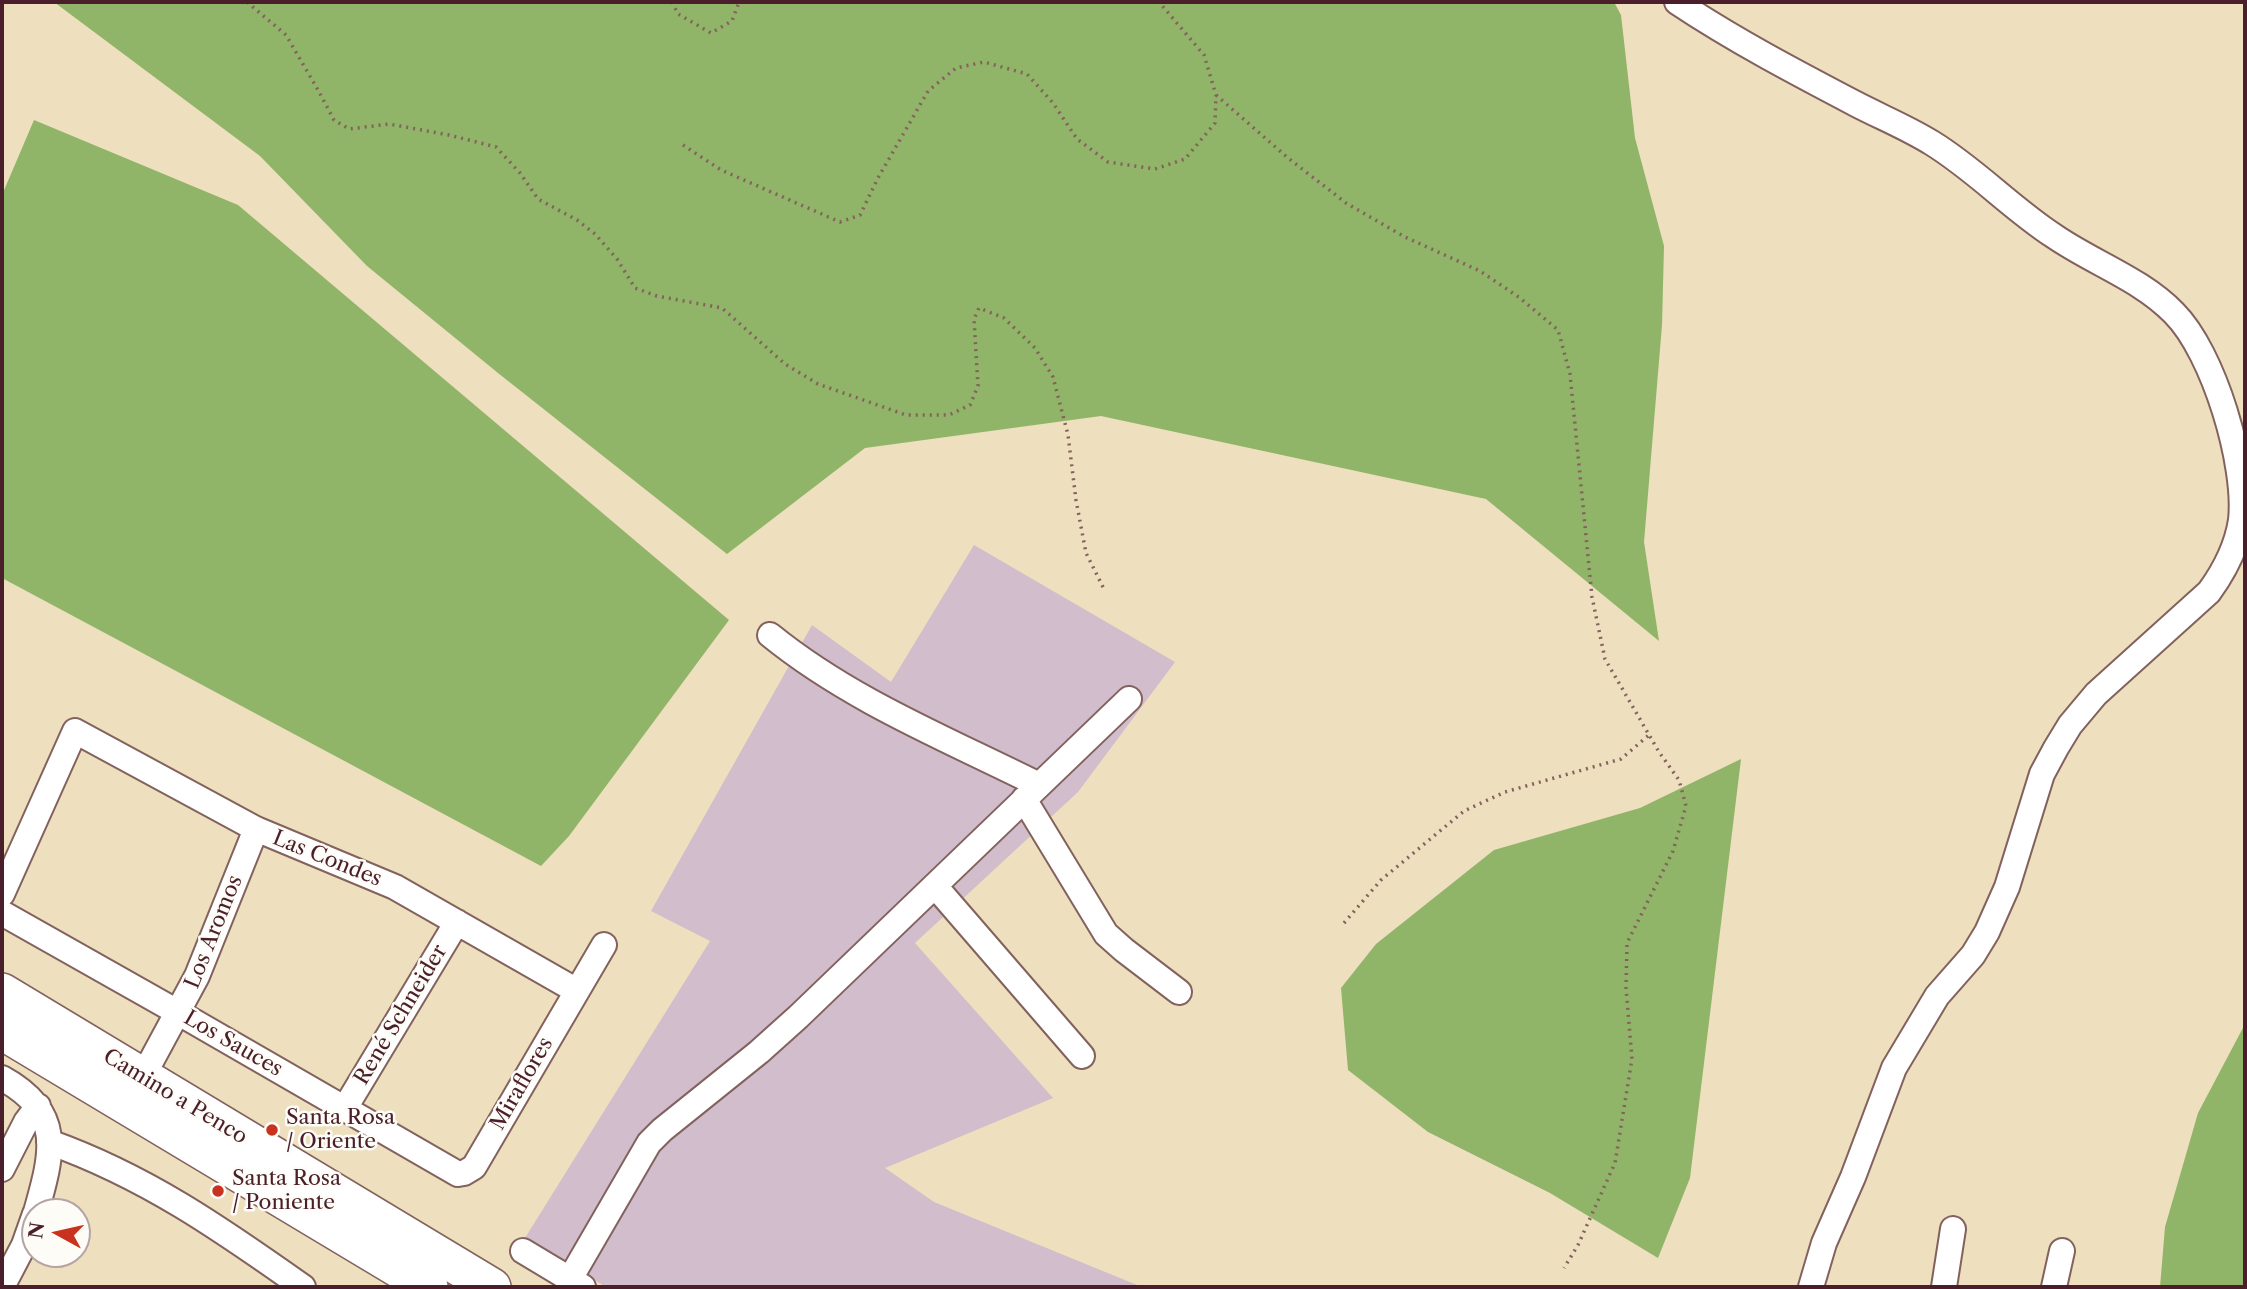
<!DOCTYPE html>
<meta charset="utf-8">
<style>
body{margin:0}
#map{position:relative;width:2247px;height:1289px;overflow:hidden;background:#eedfbe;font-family:"Libre Caslon Text",serif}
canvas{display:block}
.frame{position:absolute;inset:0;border:4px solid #4a1f2b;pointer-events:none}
.north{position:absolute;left:21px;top:1198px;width:70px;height:70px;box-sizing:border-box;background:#fdfcf7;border:2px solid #b5a4a5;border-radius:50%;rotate:278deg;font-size:19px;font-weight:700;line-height:28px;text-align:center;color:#4a1f2b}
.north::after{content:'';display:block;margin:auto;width:24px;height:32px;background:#c8321e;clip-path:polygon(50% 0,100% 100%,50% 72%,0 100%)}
</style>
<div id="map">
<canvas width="2247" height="1289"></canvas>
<div class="frame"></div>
<div class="north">N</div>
</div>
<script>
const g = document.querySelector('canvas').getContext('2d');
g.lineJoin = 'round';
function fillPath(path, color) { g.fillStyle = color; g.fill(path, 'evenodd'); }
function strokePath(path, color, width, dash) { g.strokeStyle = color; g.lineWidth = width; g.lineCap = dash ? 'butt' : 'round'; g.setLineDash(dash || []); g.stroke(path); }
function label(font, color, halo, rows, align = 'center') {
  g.font = font + ' "Libre Caslon Text",serif'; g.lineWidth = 5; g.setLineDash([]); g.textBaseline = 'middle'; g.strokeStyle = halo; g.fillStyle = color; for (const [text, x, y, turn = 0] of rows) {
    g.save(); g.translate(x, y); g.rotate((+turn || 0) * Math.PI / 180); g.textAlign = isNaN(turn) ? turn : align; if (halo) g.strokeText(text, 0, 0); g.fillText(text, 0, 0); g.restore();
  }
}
const industrial = new Path2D(`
 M974,545L1175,662L1078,792L915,943L1053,1098L885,1168L934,1202L1142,1287H606L525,1238L710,941L651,911L812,625L891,682Z`);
const forest = new Path2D(`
 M54,2H1614L1621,15L1635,138L1664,246L1662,325L1644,542L1659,641L1486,499L1101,416L865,448L727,554L498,373L367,266L260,156Z
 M34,120L238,205L729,620L569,836L541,866L2,578V195Z
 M1741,759L1690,1178L1658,1258L1550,1193L1428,1132L1348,1070L1341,988L1376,944L1494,850L1640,808Z
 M2245,1024V1287H2160L2165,1227L2198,1113Z`);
const path = new Path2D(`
 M247,2L286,35L318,90L334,120L349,129L389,124L449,135L496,147L520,173L538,199L577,220L595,234L617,259L635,288L657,296L722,308L785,364L818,384L906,415H949L970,405L978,386L974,319L979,308L1004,318L1035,348L1053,377L1068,435L1076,500L1086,553L1105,591
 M672,2L678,14L711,33L732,21L739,2
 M1216,95L1288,158L1346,203L1405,237L1480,271L1520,298L1558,330L1570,374L1592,597L1605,659L1659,752L1679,780L1686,806L1673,851L1627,943L1626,988L1632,1059L1615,1163L1578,1245L1564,1268
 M683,145L721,170L840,222L860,215L878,178L928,91L956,68L984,62L1027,74L1053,103L1077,139L1108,162L1155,169L1185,159L1215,123L1216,95L1204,55L1159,2
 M1344,923L1381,880L1464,811L1505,792L1621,759L1649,735`);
const minor = new Path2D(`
 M1677,2C1734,40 1795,72 1856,104C1881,117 1908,128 1932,143C1976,170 2011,208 2054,236C2093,263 2141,279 2174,313C2214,353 2247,465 2241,520C2237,547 2225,570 2209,592L2096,694L2070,725L2056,748L2042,774L2007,887L1987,932L1973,955L1937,996L1894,1068L1853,1177L1824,1243L1811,1287
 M770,635C850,700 947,739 1039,785
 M1024,799L1106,934L1124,950L1179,992
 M935,886L1082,1056
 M2,894L75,731L256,829L395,887L577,991
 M2,913L179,1013L458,1174L464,1173L474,1167L604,945
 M2,1078C64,1112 53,1152 36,1212
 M135,1091L197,976L256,829
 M345,1108L457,922
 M49,1142C145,1176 221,1229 303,1287
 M2,1169L26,1122L38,1106
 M523,1251L583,1287
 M570,1279L649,1143L662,1130L759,1052L798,1017L1129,699
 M2,1287L24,1245L35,1214
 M1944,1287L1953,1229
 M2054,1287L2062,1251`);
const highway = new Path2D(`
 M2,992L492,1287
 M2,1031L429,1287`);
const markers = [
 [272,1130,7,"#c8321e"],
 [218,1191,7,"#c8321e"]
];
const streetNames = [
 ["Las Condes",327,859,22],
 ["Los Aromos",214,932,-68],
 ["René Schneider",401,1015,-59],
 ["Los Sauces",233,1044,30],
 ["Miraflores",522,1084,-60],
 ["Camino a Penco",175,1097,31]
];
const poiNames = [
 ["Santa Rosa",286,1118],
 ["/ Oriente",286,1142],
 ["Santa Rosa",232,1179],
 ["/ Poniente",232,1203]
];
fillPath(industrial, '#d1bdcc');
fillPath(forest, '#90b468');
strokePath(minor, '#83625e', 28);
strokePath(highway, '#83625e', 40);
strokePath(path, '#83625e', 3.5, [2, 5]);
strokePath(minor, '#fff', 24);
strokePath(highway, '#fff', 37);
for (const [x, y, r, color] of markers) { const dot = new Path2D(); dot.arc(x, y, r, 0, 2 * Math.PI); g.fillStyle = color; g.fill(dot); strokePath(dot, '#fdfcf7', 2.5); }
label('21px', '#4a1f2b', '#fdfcf7', streetNames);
label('21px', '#4a1f2b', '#fdfcf7', poiNames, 'left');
</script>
